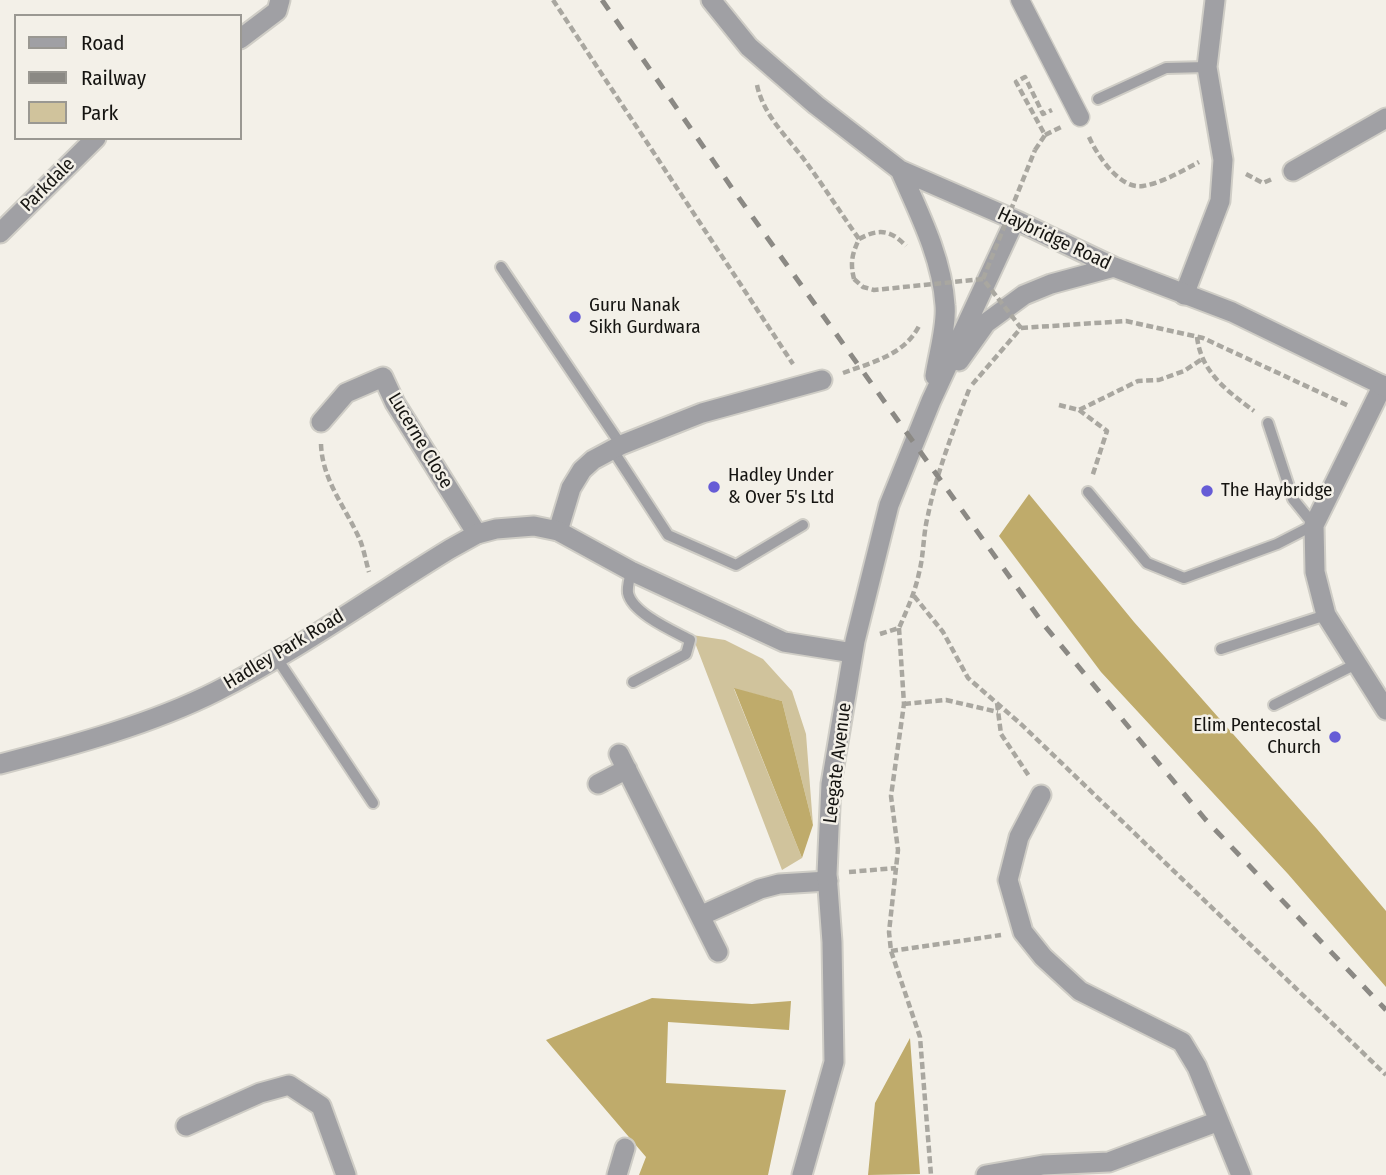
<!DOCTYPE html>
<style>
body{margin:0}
#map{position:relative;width:1386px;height:1175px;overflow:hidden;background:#f3f0e8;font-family:"Fira Sans Condensed",sans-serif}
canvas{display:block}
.legend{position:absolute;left:14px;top:14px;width:228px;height:126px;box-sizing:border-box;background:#f3f0e8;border:2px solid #9a9892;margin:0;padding:9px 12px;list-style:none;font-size:21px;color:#151411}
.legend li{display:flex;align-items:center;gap:14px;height:35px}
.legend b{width:35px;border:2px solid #9a9892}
</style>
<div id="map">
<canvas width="1386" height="1175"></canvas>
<ul class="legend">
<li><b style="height:9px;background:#a0a0a4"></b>Road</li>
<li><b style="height:9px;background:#8b8984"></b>Railway</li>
<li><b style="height:19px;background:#d0c39c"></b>Park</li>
</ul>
</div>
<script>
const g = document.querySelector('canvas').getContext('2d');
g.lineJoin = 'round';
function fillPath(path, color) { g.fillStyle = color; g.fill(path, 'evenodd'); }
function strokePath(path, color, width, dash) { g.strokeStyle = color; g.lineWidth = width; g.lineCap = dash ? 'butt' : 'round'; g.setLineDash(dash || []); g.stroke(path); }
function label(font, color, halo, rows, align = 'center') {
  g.font = font + ' "Fira Sans Condensed",sans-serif'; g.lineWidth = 5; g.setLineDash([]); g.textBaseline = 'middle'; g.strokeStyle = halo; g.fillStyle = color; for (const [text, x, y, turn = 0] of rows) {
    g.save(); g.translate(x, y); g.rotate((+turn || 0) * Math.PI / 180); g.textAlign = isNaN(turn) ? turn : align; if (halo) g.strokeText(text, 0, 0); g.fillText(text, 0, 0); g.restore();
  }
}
const green = new Path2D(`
 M692,635L725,640L763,659L792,691L806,734L813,825L782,701L734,689L802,858L782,870Z`);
const forest = new Path2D(`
 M1029,494L1134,622L1317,829L1386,911V987L1288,874L1101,672L999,536Z
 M734,688L782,701L813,825L802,858Z
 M652,998L752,1004L791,1001L789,1030L668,1022L666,1083L786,1090L768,1175H639L646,1157L546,1040Z
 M910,1038L920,1174L868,1175L875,1103Z`);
const path = new Path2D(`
 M553,0L793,364
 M757,85C763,114 786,136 803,158C823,185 840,212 859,239C852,254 850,263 854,279
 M1045,135L1061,127
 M1089,137C1097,155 1120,190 1143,186C1162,183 1182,171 1199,162
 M1035,150L1045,135L1016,82L1025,77L1043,114L1052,110
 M1246,174L1263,183L1272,179
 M859,239C879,228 891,230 906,246
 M1021,328L1126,321L1203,338L1349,406
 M1197,337C1201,372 1227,391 1254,411
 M843,373C873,362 904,355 919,326
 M1059,405L1079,410L1138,381L1159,380L1184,371L1202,359
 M1079,410L1107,431L1092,477
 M321,444C322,480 346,508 360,540C364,550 366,562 369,572
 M914,596L943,632L968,678L1022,725L1386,1075
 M899,628L904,704L891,796L898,850L889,932L891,951L920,1037L931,1175
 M880,634L899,628C907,610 915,592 919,573C924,554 923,534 928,515C937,471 954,429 970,387
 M997,703L1001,734L1029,776
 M904,704L946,700L998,712
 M849,872L896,868
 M891,951L1001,935`);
const service = new Path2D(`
 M1098,99L1166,68L1207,67
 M501,267L621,445
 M612,449L668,535L736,565L803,525
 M1088,492L1147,563L1184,578L1277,544L1314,525L1293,499L1268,423
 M631,571C630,578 627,586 628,593C632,613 673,631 690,640L686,654L633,682
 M1221,649L1326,615
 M276,657L373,803
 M1274,705L1356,664`);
const pedestrian = new Path2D(`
 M1020,0L1080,117`);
const minor = new Path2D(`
 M240,39L277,11L280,0
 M1293,171L1386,118
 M0,233L96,138
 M1184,295L1220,201L1223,160L1207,67L1215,0
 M1383,385L1314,525L1315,572L1326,615L1386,710
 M321,422L346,393L383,377L395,403L477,534
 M558,531L571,488L582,470L593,460L621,445L702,413L822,380
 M619,754L718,952
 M598,784L627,769
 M1041,795L1019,837L1008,880L1023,932L1043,957L1080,991L1182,1042L1197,1067L1241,1175
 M700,916L760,889L779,884L828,881
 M186,1126L260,1093L289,1085L321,1106L346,1175
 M617,1175L625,1148
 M986,1175L1043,1165L1109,1162L1219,1121`);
const tertiary = new Path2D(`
 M711,0L749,47L816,105L900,170L1015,220L1114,267L1232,312L1386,387
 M900,170C919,213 942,258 945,305C947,326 938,355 935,376
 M959,361L986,323L1024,295L1051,284L1114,267
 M0,764C71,746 152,724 217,691C298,650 373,596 450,549L477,534L496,529L534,526L558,531L631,571L784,642L853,653
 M802,1175L834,1062L832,942L827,874L831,784L855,641L889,505L931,401L1015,220`);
const rail = new Path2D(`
 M602,0L734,191L1044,625L1205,819L1386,1010`);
const pathBridge = new Path2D(`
 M854,279L863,287L874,290L983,279L1021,328L970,387
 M983,279L1035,150`);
const markers = [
 [575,317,7,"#665cd6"],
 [714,487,7,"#665cd6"],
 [1207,491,7,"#665cd6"],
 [1335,737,7,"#665cd6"]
];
const streetNames = [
 ["Parkdale",48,185,-45],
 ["Haybridge Road",1054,239,25],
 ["Lucerne Close",420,441,59],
 ["Hadley Park Road",284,650,-31],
 ["Leegate Avenue",838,763,-83]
];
const poiNames = [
 ["Guru Nanak",589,306],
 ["Sikh Gurdwara",589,328],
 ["Hadley Under",728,476],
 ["& Over 5's Ltd",728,498],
 ["The Haybridge",1221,491],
 ["Elim Pentecostal",1321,726,"right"],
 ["Church",1321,748,"right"]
];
fillPath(green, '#d0c39c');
fillPath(forest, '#bfab6b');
strokePath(service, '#cfcdc6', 14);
strokePath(pedestrian, '#cfcdc6', 21);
strokePath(minor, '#cfcdc6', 23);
strokePath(tertiary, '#cfcdc6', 23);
strokePath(path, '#a9a7a0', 4.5, [7, 3.5]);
strokePath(service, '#a0a0a4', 10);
strokePath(pedestrian, '#a0a0a4', 18);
strokePath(minor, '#a0a0a4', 19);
strokePath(tertiary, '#a0a0a4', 19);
strokePath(rail, '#8b8984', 5, [12, 12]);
strokePath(pathBridge, '#a9a7a0', 4.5, [7, 3.5]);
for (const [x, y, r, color] of markers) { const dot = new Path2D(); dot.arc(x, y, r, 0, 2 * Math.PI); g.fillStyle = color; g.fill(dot); strokePath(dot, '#f3f0e8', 2.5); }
label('19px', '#151411', '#f3f0e8', streetNames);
label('19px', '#151411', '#f3f0e8', poiNames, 'left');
</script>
